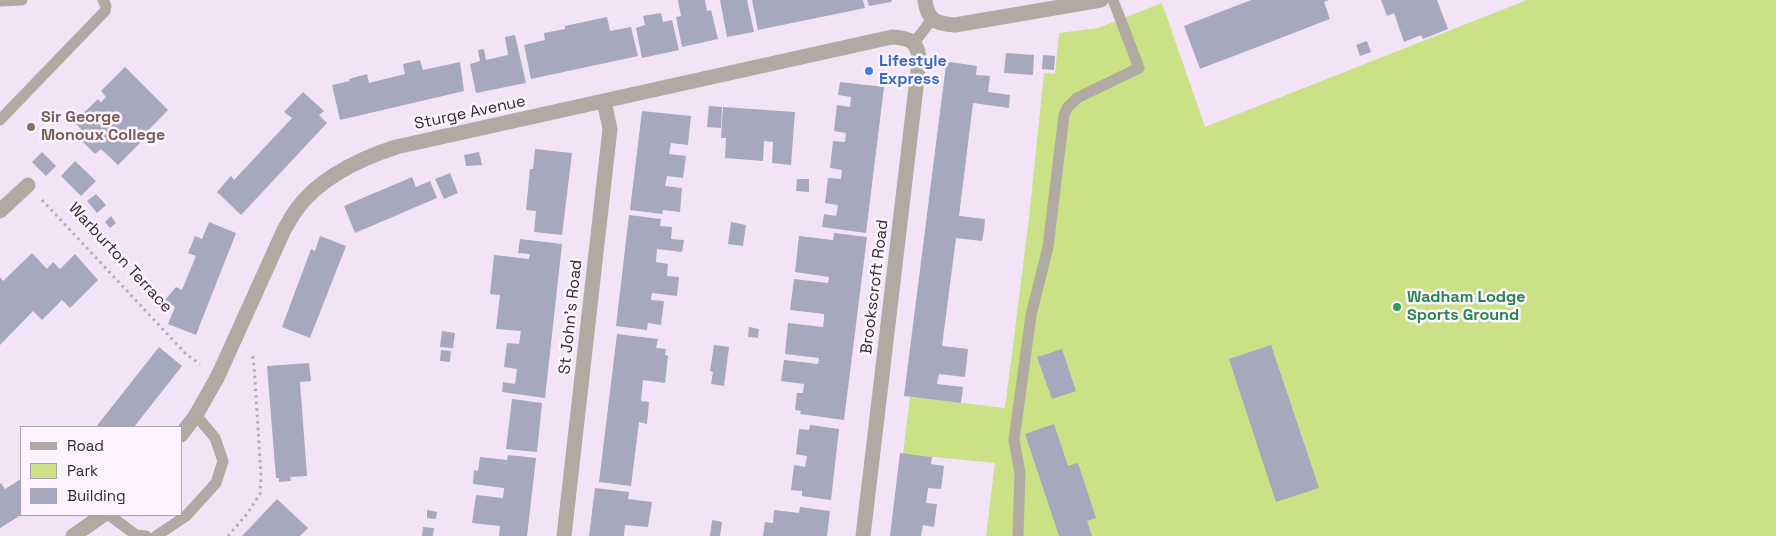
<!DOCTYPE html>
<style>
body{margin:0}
#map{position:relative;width:1776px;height:536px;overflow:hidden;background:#f3e3f7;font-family:"Space Grotesk",sans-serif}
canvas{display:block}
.legend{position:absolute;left:20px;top:426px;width:162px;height:90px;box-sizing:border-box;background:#fcf3ff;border:1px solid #aaa3ad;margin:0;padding:6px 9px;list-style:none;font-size:15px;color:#302a31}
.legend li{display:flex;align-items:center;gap:10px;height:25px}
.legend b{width:25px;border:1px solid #aaa3ad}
</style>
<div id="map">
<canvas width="1776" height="536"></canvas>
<ul class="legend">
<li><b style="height:6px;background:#b1aaa2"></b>Road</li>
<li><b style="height:14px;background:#cbe185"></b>Park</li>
<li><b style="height:14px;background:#a6a8be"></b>Building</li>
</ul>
</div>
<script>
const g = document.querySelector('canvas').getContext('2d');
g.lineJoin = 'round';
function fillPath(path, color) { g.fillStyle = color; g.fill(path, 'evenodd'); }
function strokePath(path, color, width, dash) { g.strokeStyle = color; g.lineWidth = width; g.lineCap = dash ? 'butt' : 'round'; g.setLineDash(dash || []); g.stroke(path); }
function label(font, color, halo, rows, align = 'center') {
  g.font = font + ' "Space Grotesk",sans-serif'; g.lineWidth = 5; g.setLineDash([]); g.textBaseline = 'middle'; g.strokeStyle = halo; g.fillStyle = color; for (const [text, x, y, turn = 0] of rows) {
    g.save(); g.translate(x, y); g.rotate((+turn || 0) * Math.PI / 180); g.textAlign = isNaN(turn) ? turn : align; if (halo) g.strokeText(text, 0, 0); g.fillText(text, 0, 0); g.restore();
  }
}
const green = new Path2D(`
 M1527,0H1776V536H986L995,463L903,454L910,397L1005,408L1029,218L1044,73L1055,74L1059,33L1098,28L1162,3L1205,127Z`);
const building = new Path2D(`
 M678,0H705L707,11L711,10L718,39L682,47L676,17L681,16Z
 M720,0H747L754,32L727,37Z
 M752,0H863L865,8L758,30Z
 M867,0H892L891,2L869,6Z
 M1251,0H1329L1324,2L1330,19L1200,69L1184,26Z
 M1381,0H1437L1448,29L1423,39L1421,35L1404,42L1394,13L1387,16Z
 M661,13L663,22L672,20L679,50L642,58L636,28L645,25L643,16Z
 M607,17L610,31L631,27L638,56L531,79L524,45L545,40L544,33L565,29V26Z
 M515,35L526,83L476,93L470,64L480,61L478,50L484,49L486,60L508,55L505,37Z
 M1367,41L1371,52L1360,56L1356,45Z
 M1006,53L1034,55L1033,75L1004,73Z
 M1043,55L1055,56L1054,70L1042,69Z
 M420,60L423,70L460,62L464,91L340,120L332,85L350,81L349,79L367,74L369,83L405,74L403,64Z
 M950,62L977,66L976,75L990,76L988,92L1010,95L1009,108L973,103L959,216L985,219L984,230L982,241L956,238L942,346L968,349L965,377L939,374L937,384L963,387L961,403L904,396L941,104L946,65Z
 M125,67L168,110L139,140L141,142L118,165L101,149L95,154L82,141L87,135L74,122L98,99L101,102L106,97L101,91Z
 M840,82L884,87L866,233L822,227L824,214L836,216L837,211L838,205L825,203L828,178L841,179L842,170L830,168L833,141L845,142L846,133L834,131L837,105L850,107L851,97L838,95Z
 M303,92L324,111L319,115L327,123L241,215L217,192L231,176L234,180L292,118L284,112Z
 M709,106L722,107L721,128L707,127Z
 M723,107L795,112L791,165L772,163L773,142L764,141L763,161L725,158L726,138H721Z
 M642,111L691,116L688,145L671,143L669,154L686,156L683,178L667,176L665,186L682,188L680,212L663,210L662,214L630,210Z
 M535,149L572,153L562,235L534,232L536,211L526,210L530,169H533Z
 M42,152L56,166L46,176L32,162Z
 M479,152L482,165L466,166L464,155Z
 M75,161L96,181L81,196L61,176Z
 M450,173L458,193L444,199L435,179Z
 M412,177L416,187L430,181L437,198L355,233L344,206Z
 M797,179H809V192L796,191Z
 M96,194L106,205L97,213L87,201Z
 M629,215L661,219L660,226L672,227L671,239L684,240L682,252L657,249L656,262L668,264L667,276L679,277L677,296L652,293L651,300L664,301L661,325L648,323L647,330L616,326Z
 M111,216L116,223L110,228L105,222Z
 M209,222L236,233L196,335L168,324L175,307L165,300L176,287L182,290L196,256L188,253L195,236L202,239Z
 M731,222L746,225L743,246L728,244Z
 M834,233L867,237L844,420L800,414L801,411L795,410L797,393H803L804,384L781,381L784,360L818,364L819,358L785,354L788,323L823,327L824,320V314L790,310L794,279L828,283L829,277L795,272L799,236L833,240Z
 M320,236L346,246L310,338L282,327L311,249L315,251Z
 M520,239L562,244L545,398L502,392L503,382L515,384L517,369L504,367L507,343L519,344L521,331L496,329L500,295L490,294L494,255L529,259L530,254L518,253Z
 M32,253L47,269L53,262L60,269L75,254L98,280L70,308L62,300L42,320L33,311L0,345V277L3,281Z
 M749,327L759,329L758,338L748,337Z
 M442,331L455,333L453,348L440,347Z
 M617,334L658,339L656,348L666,349L665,355L668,356L665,383L643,380L641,401L649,402L647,424L639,422L631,486L599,482Z
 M714,345L729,347L724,386L711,384L713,372L710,371Z
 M1271,345L1319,488L1276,502L1229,359Z
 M159,347L182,366L134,427H96Z
 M1062,349L1076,391L1052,399L1037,357Z
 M441,350L451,351L450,362L440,361Z
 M309,363L311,381L300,382L307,476L290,477L291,481L279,482V478H276L267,366Z
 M512,399L542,403L537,452L506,449Z
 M1054,424L1068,466L1078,463L1096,518L1087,521L1092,536H1059L1025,434Z
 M810,425L839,429L831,500L802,496V491L791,490L794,465L805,467L807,456L796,454L799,429L809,430Z
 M900,453L932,457L931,464L944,466L941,489L928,488L926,503L937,504L934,527L923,525L921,536H890Z
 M508,455L536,458L527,536H499L500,526L472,523L476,495L503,498L504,488L473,484L474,470L478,471L480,457L507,460Z
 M21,479V515L0,528V484L1,483L5,489Z
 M595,488L629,492L628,499L652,502L648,527L625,525L624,536H589Z
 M277,499L308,528L300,536H242Z
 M800,507L830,511L827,536H763L765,522L773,523L774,510L799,513Z
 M427,510L437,512L436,519L427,518Z
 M712,520L722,522L720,536H710Z
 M423,527L434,528L433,536H422Z`);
const path = new Path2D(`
 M42,200L186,354L200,364
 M228,536L247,514L260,494L261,476L254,365L252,353`);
const service = new Path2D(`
 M0,1L22,0
 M914,43L932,19
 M0,120L105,11L106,6L103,0
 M109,515L136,535L146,536
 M156,536L186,516L216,483L223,461L215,438L196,415
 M1018,536L1020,473L1014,440L1031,315L1048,247L1064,115L1067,108L1077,98L1139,68L1113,0`);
const minor = new Path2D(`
 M925,0C927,20 936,24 955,25L1101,0
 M0,211L28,185
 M181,435L196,415L218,376L284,230C288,223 292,216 296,210C320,177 359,159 396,147L892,37C911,38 919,42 919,62L863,536
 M73,536L103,515
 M564,536L610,129L604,101`);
const markers = [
 [869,71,5,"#3f7fe0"],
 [31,127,5,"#8d6e63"],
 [1397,307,5,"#2e9e5b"]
];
const shopNames = [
 ["Lifestyle",879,62],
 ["Express",879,80]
];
const streetNames = [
 ["Sturge Avenue",470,113,-12],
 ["Warburton Terrace",120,258,47],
 ["Brookscroft Road",875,287,-83],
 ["St John's Road",571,317,-84]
];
const educationNames = [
 ["Sir George",41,118],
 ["Monoux College",41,136]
];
const leisureNames = [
 ["Wadham Lodge",1407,298],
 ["Sports Ground",1407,316]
];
fillPath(green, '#cbe185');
fillPath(building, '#a6a8be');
strokePath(path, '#b5a8b8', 3, [2.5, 4]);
strokePath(service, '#b1aaa2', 11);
strokePath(minor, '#b1aaa2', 15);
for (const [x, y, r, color] of markers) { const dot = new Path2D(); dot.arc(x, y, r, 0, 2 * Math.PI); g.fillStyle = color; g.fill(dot); strokePath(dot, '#fcf3ff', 2); }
label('bold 16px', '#366cbe', '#fcf3ff', shopNames, 'left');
label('16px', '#302a31', '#fcf3ff', streetNames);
label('bold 16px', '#785e54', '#fcf3ff', educationNames, 'left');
label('bold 16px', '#27864d', '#fcf3ff', leisureNames, 'left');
</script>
